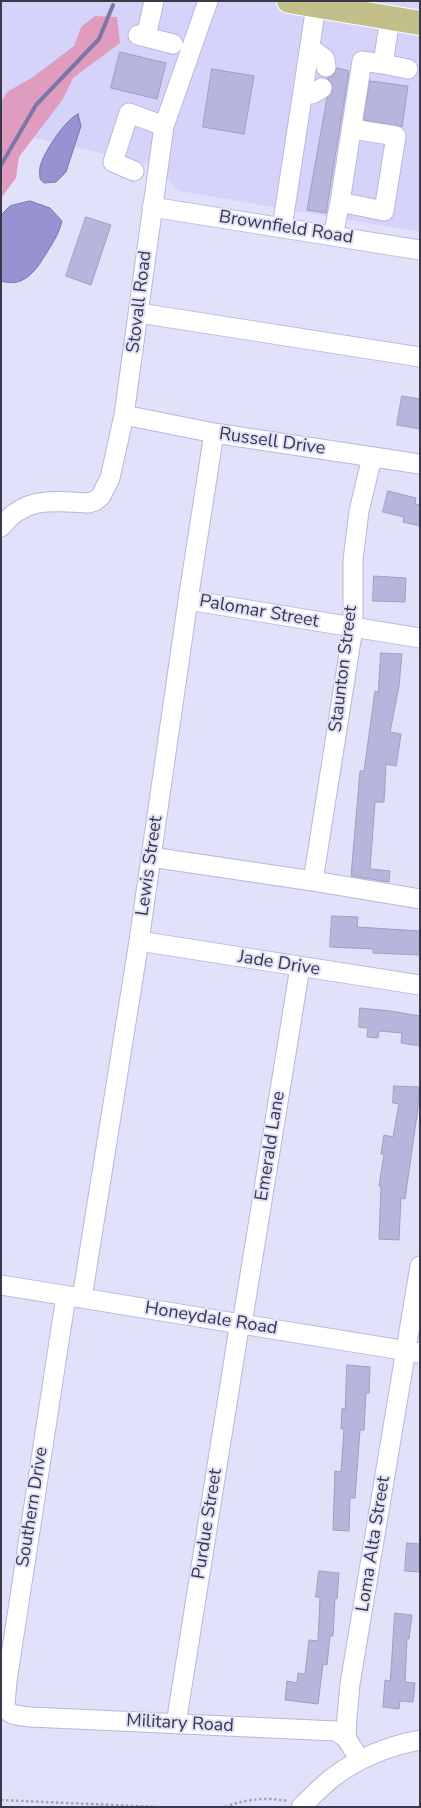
<!DOCTYPE html>
<style>
body{margin:0}
#map{position:relative;width:421px;height:1808px;overflow:hidden;background:#e2e1fa;font-family:"Nunito Sans",sans-serif}
canvas{display:block}
.frame{position:absolute;inset:0;border:2px solid #393949;pointer-events:none}
</style>
<div id="map">
<canvas width="421" height="1808"></canvas>
<div class="frame"></div>
</div>
<script>
const g = document.querySelector('canvas').getContext('2d');
g.lineJoin = 'round';
function fillPath(path, color) { g.fillStyle = color; g.fill(path, 'evenodd'); }
function strokePath(path, color, width, dash) { g.strokeStyle = color; g.lineWidth = width; g.lineCap = dash ? 'butt' : 'round'; g.setLineDash(dash || []); g.stroke(path); }
function label(font, color, halo, rows, align = 'center') {
  g.font = font + ' "Nunito Sans",sans-serif'; g.lineWidth = 4; g.setLineDash([]); g.textBaseline = 'middle'; g.strokeStyle = halo; g.fillStyle = color; for (const [text, x, y, turn = 0] of rows) {
    g.save(); g.translate(x, y); g.rotate((+turn || 0) * Math.PI / 180); g.textAlign = isNaN(turn) ? turn : align; if (halo) g.strokeText(text, 0, 0); g.fillText(text, 0, 0); g.restore();
  }
}
const built = new Path2D(`
 M1,1H420V232L179,191L151,165L23,135L1,134Z`);
const forest = new Path2D(`
 M95,16L117,17L120,43L73,78L63,99L19,157L16,178L1,198V103L7,92L33,77L74,46L81,27Z`);
const water = new Path2D(`
 M78,114L81,126L66,172L56,182L44,183L40,179C40,175 39,171 40,167C43,153 65,120 78,114Z
 M30,201L50,208L62,221C59,233 55,239 49,249C38,267 26,289 1,281V215L10,206Z`);
const stream = new Path2D(`
 M1,165L36,105L99,39L113,5`);
const building = new Path2D(`
 M120,52L166,63L157,99L111,88Z
 M337,68L349,71L326,213L307,210L327,98L332,94L333,88L332,83L327,78L333,76Z
 M212,69L254,76L244,134L203,127Z
 M370,81L408,86L402,127L364,120Z
 M86,217L111,225L91,285L66,276Z
 M402,396L420,399V429L397,425Z
 M388,491L416,498L415,504L420,505V526L403,522L404,517L383,512Z
 M374,576L406,578L405,602L373,601Z
 M381,653L402,654L399,686L390,732L401,734L399,748L396,766L386,764L384,802H375L370,869L390,871L389,882L351,876L360,771H364L375,691L378,692Z
 M332,916L358,917L357,927L420,931V955L373,953V949L330,947Z
 M360,1008L391,1011L420,1016V1046L401,1043L402,1033L379,1031L378,1038L367,1037L368,1028L359,1027Z
 M394,1086L419,1087L418,1108L405,1199L401,1198L399,1240L379,1239L381,1186H379L384,1154H381L384,1135L393,1137L399,1104L393,1103Z
 M347,1365L370,1367L369,1393H366L364,1430H360L355,1498H350L349,1531L333,1530L335,1471L341,1472L344,1429H341L342,1408L345,1409Z
 M407,1543L420,1544V1572L405,1571Z
 M319,1571L339,1573L337,1599L335,1598L333,1636H330L327,1665L323,1664L318,1704L285,1700L287,1681L297,1683L298,1673L305,1674L309,1640L318,1641L320,1597H316Z
 M395,1613L412,1615L409,1639H407L405,1682L415,1683L413,1702L400,1701L399,1709L383,1707L385,1680L390,1681Z`);
const path = new Path2D(`
 M1,1800L157,1807
 M225,1807C246,1799 266,1797 288,1801`);
const minor = new Path2D(`
 M138,35L173,44
 M146,37L154,1
 M310,48L325,59L326,67
 M383,64L408,69
 M303,92L312,94L322,88
 M352,129L396,136L384,211L340,202L362,61L383,64L390,18
 M134,171L113,162L129,113L164,126
 M152,207L420,250
 M282,228L316,6
 M333,236L340,202
 M139,313L420,357
 M124,415L214,433L420,464
 M1,527C25,496 54,501 88,503L95,501L101,496L110,478L124,415L164,126L208,1
 M188,600L420,638
 M151,857L313,881L420,899
 M313,881L353,628V560L359,511L372,457
 M139,941L420,985
 M1,1285L420,1353
 M66,1296L7,1681C5,1711 0,1714 31,1717L336,1731L346,1738L360,1760
 M82,1298L139,941L188,600L214,433
 M176,1724L239,1328L242,1324L300,967
 M346,1738L347,1717L350,1684L420,1266
 M301,1807C311,1797 321,1787 332,1778C358,1758 388,1746 420,1740`);
const major = new Path2D(`
 M289,1L420,23`);
const streetNames = [
 ["Brownfield Road",286,228,9],
 ["Stovall Road",140,302,-83],
 ["Russell Drive",272,442,8],
 ["Palomar Street",259,612,10],
 ["Staunton Street",344,669,-83],
 ["Lewis Street",150,866,-82],
 ["Jade Drive",279,964,9],
 ["Emerald Lane",271,1146,-81],
 ["Honeydale Road",211,1319,9],
 ["Southern Drive",33,1507,-81],
 ["Purdue Street",208,1524,-81],
 ["Loma Alta Street",374,1544,-81],
 ["Military Road",180,1724,3]
];
fillPath(built, '#d5d3fa');
fillPath(forest, '#e09cbf');
fillPath(water, '#9792d1');
strokePath(water, '#7b77a8', 1);
strokePath(stream, '#7b77a8', 4);
fillPath(building, '#b6b5dc');
strokePath(building, '#9f9dc3', 1);
strokePath(minor, '#b8b6de', 21);
strokePath(major, '#fff', 26);
strokePath(path, '#a4a3b9', 2.5, [2.5, 2.5]);
strokePath(minor, '#fff', 19);
strokePath(major, '#c2bf88', 24);
label('18px', '#393949', '#e2e1fa', streetNames);
</script>
